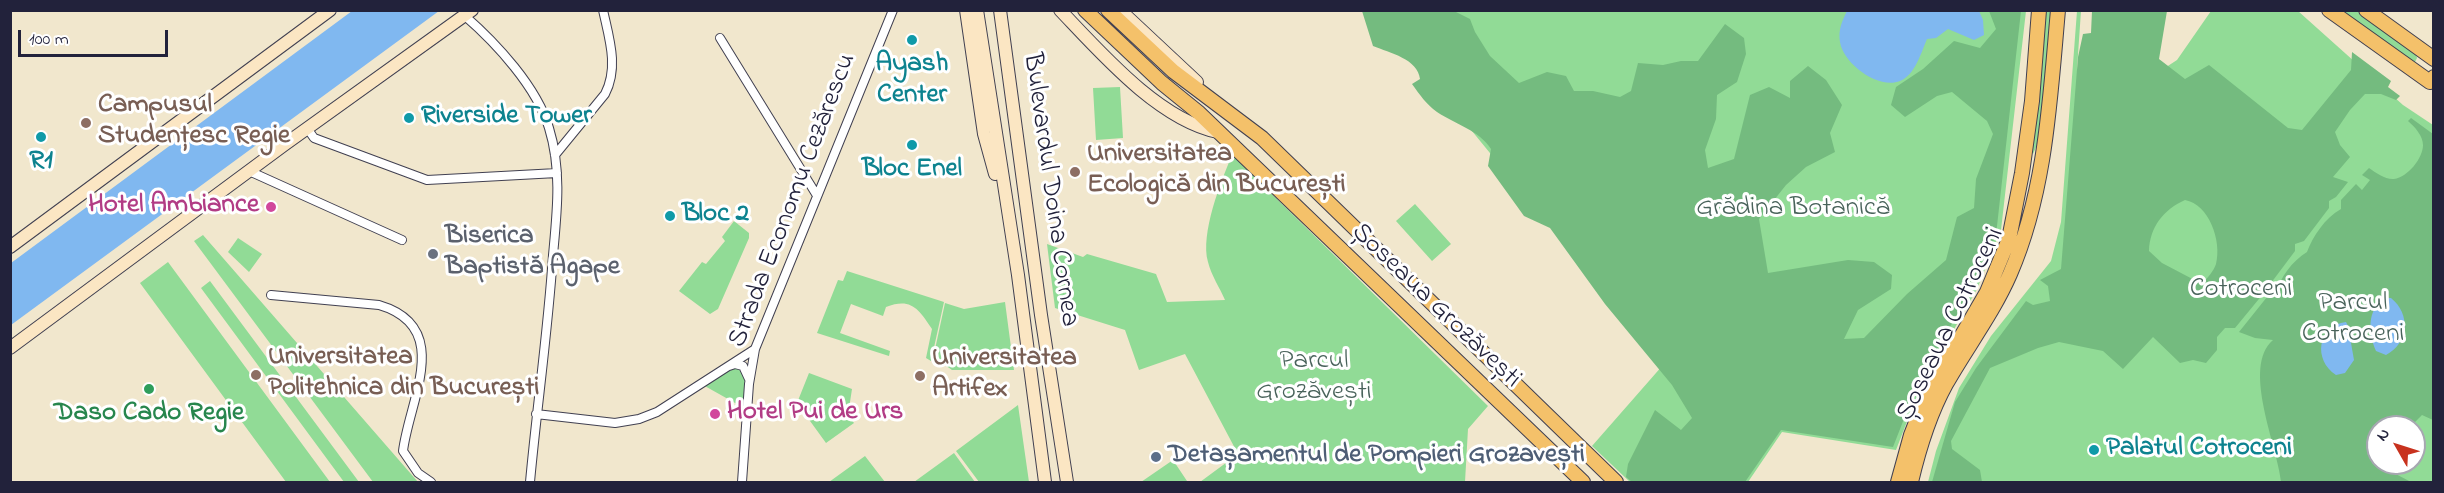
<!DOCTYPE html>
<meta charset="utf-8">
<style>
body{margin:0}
#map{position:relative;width:2444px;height:493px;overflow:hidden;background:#f1e7cd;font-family:"Indie Flower",sans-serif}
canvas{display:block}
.frame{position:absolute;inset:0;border:12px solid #22223b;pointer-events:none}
.north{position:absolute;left:2366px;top:415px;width:60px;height:60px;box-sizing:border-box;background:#fff;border:2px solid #a7a7b1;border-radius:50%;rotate:309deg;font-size:16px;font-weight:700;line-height:24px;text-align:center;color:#22223b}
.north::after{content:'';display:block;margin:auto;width:21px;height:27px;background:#c8321e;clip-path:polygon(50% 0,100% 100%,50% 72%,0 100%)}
.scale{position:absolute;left:18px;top:30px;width:150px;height:27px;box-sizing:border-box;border:3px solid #22223b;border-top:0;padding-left:8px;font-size:18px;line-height:21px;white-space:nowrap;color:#22223b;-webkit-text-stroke:4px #fff;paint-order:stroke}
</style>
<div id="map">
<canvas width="2444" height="493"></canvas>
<div class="frame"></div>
<div class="north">N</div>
<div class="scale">100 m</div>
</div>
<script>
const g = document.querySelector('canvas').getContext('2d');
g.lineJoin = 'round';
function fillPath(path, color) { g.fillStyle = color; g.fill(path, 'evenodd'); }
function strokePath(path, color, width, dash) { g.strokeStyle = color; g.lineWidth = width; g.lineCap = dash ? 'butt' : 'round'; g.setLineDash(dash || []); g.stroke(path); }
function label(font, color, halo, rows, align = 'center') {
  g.font = font + ' "Indie Flower",sans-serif'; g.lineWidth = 6; g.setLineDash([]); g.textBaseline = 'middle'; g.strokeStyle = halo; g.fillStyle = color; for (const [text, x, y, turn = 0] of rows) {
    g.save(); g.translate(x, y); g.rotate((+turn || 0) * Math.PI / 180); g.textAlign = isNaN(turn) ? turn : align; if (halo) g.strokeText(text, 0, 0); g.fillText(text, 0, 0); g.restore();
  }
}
const green = new Path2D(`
 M1374,11H2026L2001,230L1977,289L1932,368L1913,406L1896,450L1782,432L1748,482H1630L1592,446L1663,365Z
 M2046,11H2052C2049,39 2046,134 2033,154L2031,151Z
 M2077,11H2081L2077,69L2128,68L2151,77L2177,60L2211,11H2298L2403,105L2433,125V482H1928L1936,451L1959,388L1991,336L2051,261L2061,222ZM2378,427H2414V463H2378Z
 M2344,11H2357L2416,54L2417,58L2415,62H2410L2345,15Z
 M1120,87L1123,138L1096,140L1093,88Z
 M1232,155L1488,406L1468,429L1465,482H1200L1238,454L1185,354L1139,370L1125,330L1055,308L1047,244L1083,257L1087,254L1156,274L1167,302L1225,300C1220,288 1211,275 1208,262C1200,234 1221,181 1232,155Z
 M1415,204L1451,244L1432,261L1396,221Z
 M734,221L749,233V238L718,309L710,314L679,291L702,262L706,264L725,241L722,237Z
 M203,235L418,482H373L194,241Z
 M238,238L262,254L249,272L228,252Z
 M168,262L330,482H286L140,283Z
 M847,271L944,302L931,361L926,358L932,329C919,309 911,297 886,307L883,316L851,304L840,333L890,351L889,356L817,333L838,280L843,281Z
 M210,281L359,482H344L201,288Z
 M1005,302L1014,370H952L938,360L934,354L945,303L964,309Z
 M738,366L745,375L744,408L703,385L730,368Z
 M809,373L852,389L848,415L854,423L826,443L797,403Z
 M1018,405L1029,482H979L956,451Z
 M954,453L975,482H914Z
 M865,456L885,482H829Z
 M1173,460L1187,481L1185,482H1141Z`);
const forest = new Path2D(`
 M1362,11H1454L1470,19L1475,32L1490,56L1519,83L1547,72L1566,76L1574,91H1593L1620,97L1631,91L1638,63L1663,65L1681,61H1698L1725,24L1744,38L1746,54L1737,82L1717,95L1716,119L1705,150L1708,168L1734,159L1750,95L1769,87L1790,98V81L1808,66L1826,80L1842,105L1830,133L1835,152L1806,167L1786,185L1759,219L1768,273L1848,260L1874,262L1892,275L1891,289L1858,310L1844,339L1864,338L1907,294L1946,260L1957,217L1974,208L1976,179L1993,134L1987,121L1952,92L1937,96L1905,117L1891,105L1896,87L1923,69L1954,41L1980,48L1996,29L1989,11H2021L1996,235L1978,278L1918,383L1893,447L1781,430L1745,482H1632L1626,477L1628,464L1655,410L1681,430L1692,418L1672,385L1605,304L1550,228L1524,216L1488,166L1491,149C1480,131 1455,124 1437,112C1426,104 1420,95 1412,84L1420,79C1418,59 1390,53 1373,46Z
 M2092,11H2167L2159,59L2185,79L2209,65L2288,128L2302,130L2351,70L2352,52L2391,81L2388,87L2400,96L2396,100L2381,94H2365L2350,110L2335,132L2340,145L2350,157L2333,177L2348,182L2336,197L2329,201V208L2304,241L2295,244V251L2271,283L2262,287L2263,294L2235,328H2225L2217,337V350L2206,363L2193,360L2180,363L2153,337L2123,369L2103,351L2059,342L2038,348L1990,368L1951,441L1952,449L1980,470L1982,482H1932L1955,402L1976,368L2026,301L2033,305L2050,301L2048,286L2040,280L2061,269L2078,57L2083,34L2091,33ZM2185,200C2209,204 2222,241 2216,264C2214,271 2207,278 2202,284L2162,263L2149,251C2150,227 2163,210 2185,200Z
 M2411,118L2433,134V420L2422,415L2410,427H2378V463H2390L2388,470L2411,482H2281C2278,447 2241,367 2273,340L2255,338L2239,332L2267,297L2275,295C2280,278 2292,261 2307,252C2313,236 2325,218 2341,209V200L2356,184L2362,190L2370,180L2362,175L2369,168C2376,173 2386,180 2394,179C2408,177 2423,158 2423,145C2423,136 2415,127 2408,121Z`);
const water = new Path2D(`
 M352,11H439L11,325V263Z
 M1847,11H1979L1983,20L1984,35L1974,40L1948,29L1936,38L1927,39C1921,53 1915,75 1900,81C1878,90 1843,63 1840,42C1838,30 1842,21 1847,11Z
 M2384,298H2391C2411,314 2409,343 2386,355L2376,351C2368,333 2367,310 2384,298Z
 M2346,322L2348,326L2354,360L2345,373L2336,375C2313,360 2317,326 2346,322Z`);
const minor = new Path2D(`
 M465,16C496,43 537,87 549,128C562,170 557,212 553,255C548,331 537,406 530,482
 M720,38L816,194
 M307,128L314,138L427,180L557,173
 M555,155L605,94C619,67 609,38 603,10
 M249,171L402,240
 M271,295L379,305C454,327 409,400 403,451L418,473L431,482
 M729,366L735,364L743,366L749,379
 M536,414L615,423L639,419L657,412L755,349
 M742,482L749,384L755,349L893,10`);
const secondary = new Path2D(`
 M966,10L984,134L995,174
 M977,10L1018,275L1045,482
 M1000,10L1041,315L1067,482
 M1060,10C1101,53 1159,120 1218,132
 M1120,10L1197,82
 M10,247L330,10
 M10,348L284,145L472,10`);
const primary = new Path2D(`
 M1085,10L1162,83L1199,113L1583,482
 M1108,10L1173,71L1262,138L1616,482
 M2329,10L2430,82L2434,77
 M2366,10L2434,59
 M1898,482L1911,435L1926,397L1987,292L2009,239L2022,173L2032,101L2039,10
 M1911,482C1919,448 1929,415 1946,384C1967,347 1993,313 2010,274C2046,191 2050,99 2058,10`);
const markers = [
 [912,40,6,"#0f9aa8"],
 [409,118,6,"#0f9aa8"],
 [86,123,6,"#8d6e63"],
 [41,137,6,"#0f9aa8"],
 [912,145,6,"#0f9aa8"],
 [1075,172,6,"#8d6e63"],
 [271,207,6,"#d1479c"],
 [670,216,6,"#0f9aa8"],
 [433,254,6,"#6b7280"],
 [256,375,6,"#8d6e63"],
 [920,376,6,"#8d6e63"],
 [149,389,6,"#2e9e5b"],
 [715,414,6,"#d1479c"],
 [2094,450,6,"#0f9aa8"],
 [1156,457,6,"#5c6f8a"]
];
const cultureNames = [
 ["Ayash",912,66],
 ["Center",912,97],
 ["Riverside Tower",421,118,"left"],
 ["R1",41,163],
 ["Bloc Enel",912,171],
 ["Bloc 2",682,216,"left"],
 ["Palatul Cotroceni",2106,450,"left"]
];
const educationNames = [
 ["Campusul",98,107],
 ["Studențesc Regie",98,138],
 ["Universitatea",1087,156],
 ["Ecologică din București",1087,187],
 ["Universitatea",268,359],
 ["Politehnica din București",268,390],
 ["Universitatea",932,360],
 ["Artifex",932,391]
];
const streetNames = [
 ["Bulevardul Doina Cornea",1049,190,82],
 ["Strada Economu Cezărescu",794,201,-69],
 ["Șoseaua Grozăvești",1435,307,44],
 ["Șoseaua Cotroceni",1952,325,-64]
];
const hotelNames = [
 ["Hotel Ambiance",259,207],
 ["Hotel Pui de Urs",727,414,"left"]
];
const parkNames = [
 ["Grădina Botanică",1793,210],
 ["Cotroceni",2241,291],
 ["Parcul",2353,305],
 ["Cotroceni",2353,336],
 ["Parcul",1314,363],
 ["Grozăvești",1314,394]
];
const worshipNames = [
 ["Biserica",445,238],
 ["Baptistă Agape",445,269]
];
const leisureNames = [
 ["Daso Cado Regie",149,415]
];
const serviceNames = [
 ["Detașamentul de Pompieri Grozavești",1168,457]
];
fillPath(green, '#91db96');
fillPath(forest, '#74bb7f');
fillPath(water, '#80b8f0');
strokePath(minor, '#414051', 10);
strokePath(secondary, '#414051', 14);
strokePath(primary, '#414051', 16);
strokePath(minor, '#fff', 8);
strokePath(secondary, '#fbe6c3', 12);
strokePath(primary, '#f4c16a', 14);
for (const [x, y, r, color] of markers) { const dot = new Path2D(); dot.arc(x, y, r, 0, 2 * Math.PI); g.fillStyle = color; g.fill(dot); strokePath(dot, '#fff', 2); }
label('bold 27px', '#0d838f', '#fff', cultureNames);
label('bold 27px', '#785e54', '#fff', educationNames, 'left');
label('27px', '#22223b', '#fff', streetNames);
label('bold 27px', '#b23c85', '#fff', hotelNames, 'right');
label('27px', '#49635b', '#fff', parkNames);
label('bold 27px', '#5b616d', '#fff', worshipNames, 'left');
label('bold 27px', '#27864d', '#fff', leisureNames);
label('bold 27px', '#4e5e75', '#fff', serviceNames, 'left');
</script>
